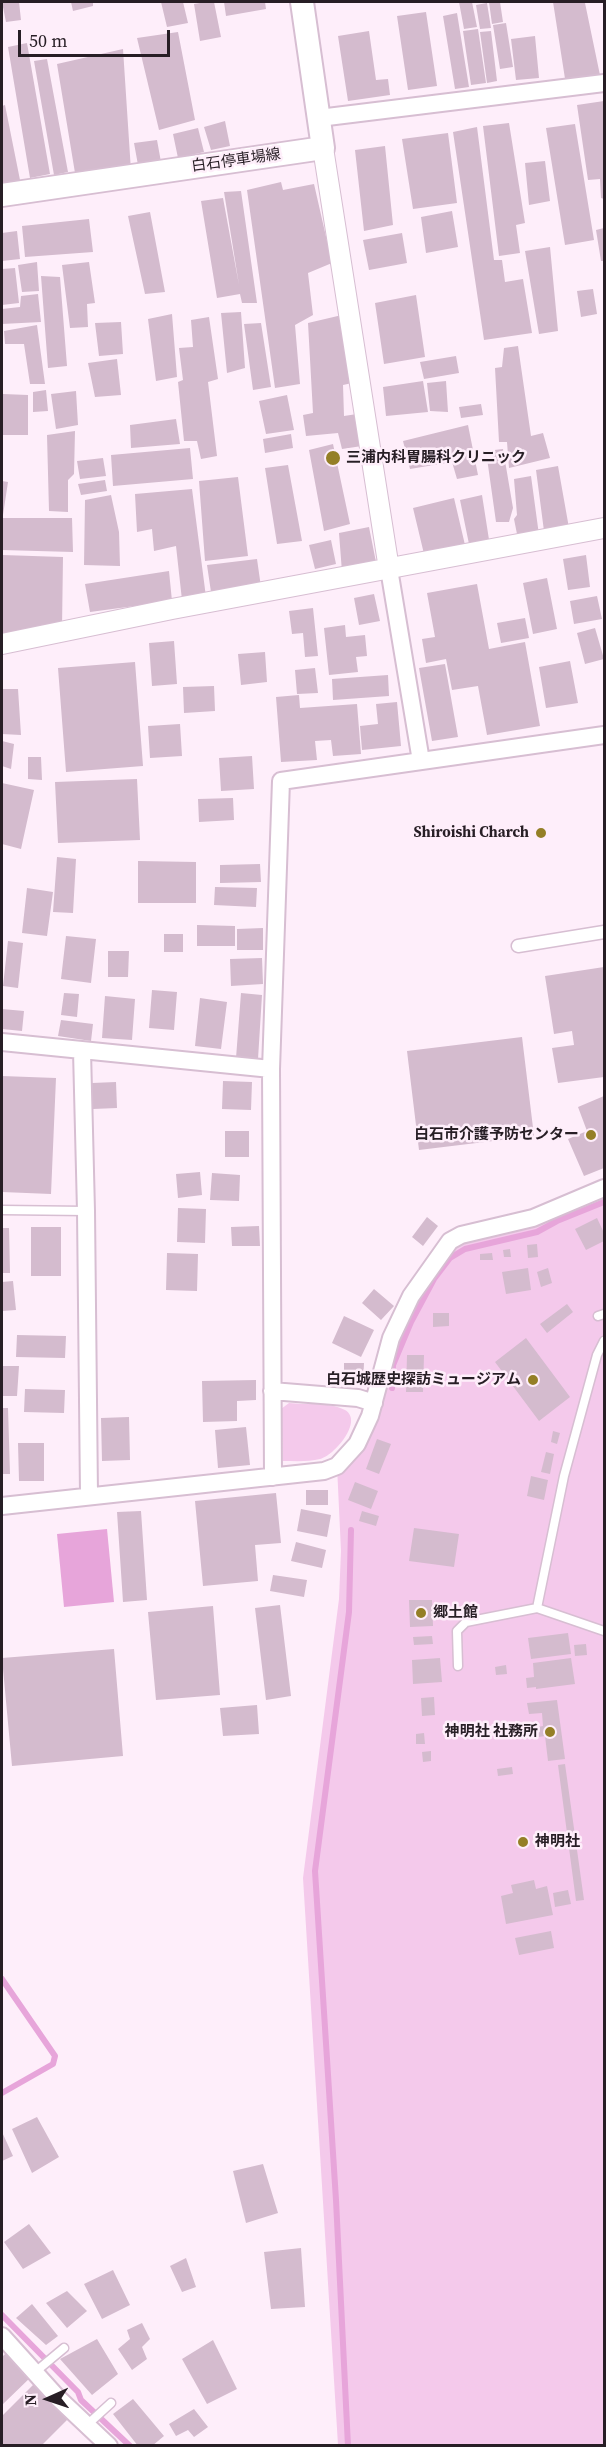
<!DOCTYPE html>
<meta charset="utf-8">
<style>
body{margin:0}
#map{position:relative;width:606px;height:2447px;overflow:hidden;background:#feeefa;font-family:"Source Serif 4",serif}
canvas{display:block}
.frame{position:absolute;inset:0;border:3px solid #271e25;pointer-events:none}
.north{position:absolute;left:18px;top:2369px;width:60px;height:60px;-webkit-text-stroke:4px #feeefa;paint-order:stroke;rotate:267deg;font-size:16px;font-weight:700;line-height:24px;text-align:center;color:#271e25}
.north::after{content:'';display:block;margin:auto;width:21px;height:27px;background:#271e25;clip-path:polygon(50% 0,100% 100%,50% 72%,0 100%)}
.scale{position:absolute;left:18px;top:30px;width:152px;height:27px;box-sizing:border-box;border:3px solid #271e25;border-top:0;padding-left:8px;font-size:18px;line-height:21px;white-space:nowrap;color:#271e25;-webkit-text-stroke:4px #feeefa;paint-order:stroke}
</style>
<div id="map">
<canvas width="606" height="2447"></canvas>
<div class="frame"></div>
<div class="north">N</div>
<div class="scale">50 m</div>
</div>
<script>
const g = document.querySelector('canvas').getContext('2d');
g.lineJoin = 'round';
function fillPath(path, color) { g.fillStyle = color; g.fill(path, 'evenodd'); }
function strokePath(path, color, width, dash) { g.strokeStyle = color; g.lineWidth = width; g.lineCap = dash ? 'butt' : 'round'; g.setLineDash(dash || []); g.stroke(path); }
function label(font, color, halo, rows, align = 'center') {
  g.font = font + ' "Source Serif 4","Noto Sans JP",serif'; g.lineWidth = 5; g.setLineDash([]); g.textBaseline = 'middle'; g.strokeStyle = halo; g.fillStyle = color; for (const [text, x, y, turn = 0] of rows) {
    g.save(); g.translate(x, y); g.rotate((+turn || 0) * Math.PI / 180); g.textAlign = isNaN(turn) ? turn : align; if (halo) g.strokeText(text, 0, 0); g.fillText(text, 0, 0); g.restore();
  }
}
const green = new Path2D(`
 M604,1188V2445H338L303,1878L339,1599L341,1551L337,1466L357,1444L384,1365L442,1249Z
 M289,1403C306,1405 330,1402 345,1410C364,1421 334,1456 320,1459C309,1462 295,1461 283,1461L281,1409Z`);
const water = new Path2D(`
 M107,1529L114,1602L64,1607L57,1534Z`);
const stream = new Path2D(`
 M392,1388L393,1365L411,1322L434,1279L450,1258L465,1249L537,1232L557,1221L604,1202
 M2,1979L55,2056L53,2064L2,2093
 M2,2315L78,2392L81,2400L130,2446
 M348,2446L336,2200L315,1871L349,1612L351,1530`);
const building = new Path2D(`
 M2,2H19L21,20L6,22Z
 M71,2H93V6L73,11Z
 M161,2H183L188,23L167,27Z
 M206,2H214L221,37L200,41L194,4Z
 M224,2H265L266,9L226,16Z
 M459,2H472L477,27L464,29Z
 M489,2H500L503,22L492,24Z
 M553,2L585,3L601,80L566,85Z
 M487,3L491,28L480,29L476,5Z
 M426,12L437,86L408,90L397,16Z
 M457,13L469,87L455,89L443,16Z
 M506,23L513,67L500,69L493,25Z
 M478,29L486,83L471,85L463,31Z
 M369,31L376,80L388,79L390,95L348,101L338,36Z
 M491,31L497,81L487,83L480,32Z
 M178,32L195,120L159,130L137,38Z
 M535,36L539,78L516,80L511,39Z
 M27,43L50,174L30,178L8,47Z
 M123,49L131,171L76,179L57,64Z
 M47,59L68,172L54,175L34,61Z
 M604,101V199L601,198L600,179L588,180L577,105Z
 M5,105L20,180L2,183V106Z
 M225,121L230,146L211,150L204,127Z
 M509,123L525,223L516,225L520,253L499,256L483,126Z
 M575,124L594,240L565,245L546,128Z
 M477,127L494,260H502L505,282L523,279L532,333L484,340L453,132Z
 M198,128L204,152L178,158L173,134Z
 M448,133L457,203L413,209L402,139Z
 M157,140L161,162L138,165L134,143Z
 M385,146L393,225L364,231L355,150Z
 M545,161L550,201L529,205L525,163Z
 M281,182L283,190L314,184L332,263L308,273L313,315L295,325L300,384L275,388L247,190Z
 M241,191L257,303H242L240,294L217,298L201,201L223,198L239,285L224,192Z
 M452,211L458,247L426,253L421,217Z
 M150,212L165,292L145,294L128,216Z
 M89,219L93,252L25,257L22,226Z
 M604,228V261H601L596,230Z
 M17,231L20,259L2,261V233Z
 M402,233L407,263L369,270L363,240Z
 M550,247L558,331L539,334L525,251Z
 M37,262L39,291L22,292L18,265Z
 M89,262L95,303L87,304L88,327L70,328L62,265Z
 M15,268L19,303L2,305V269Z
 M41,276L60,277L67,366L48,368Z
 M593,289L597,314L581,317L577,291Z
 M38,294L41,322L2,324V309L20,307L21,296Z
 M416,295L425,357L384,364L375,303Z
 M241,312L245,368L227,373L221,313Z
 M172,314L177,377L156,381L148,319Z
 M342,315L352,383L343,385L344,416L357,414L362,446L342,449L338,433L306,436L303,415L313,413L308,323Z
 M209,317L218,379L208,382L217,456L201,459L197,441H184L178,382L183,380L179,348L193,347L191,320Z
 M121,322L123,354L99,356L95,323Z
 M261,323L271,387L253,390L244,324Z
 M37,325L45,384H30L24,344H5L4,331Z
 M518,346L531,436L543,433L550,458L509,468L507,442H499L495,368L502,367L504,348Z
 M456,356L459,373L424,379L420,362Z
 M117,359L121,395L95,397L88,363Z
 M423,381L428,412L386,416L383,387Z
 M446,381L448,412L430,411L427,383Z
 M46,390L48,411L33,412V392Z
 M76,391L78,425L56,429L51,394Z
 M3,394L28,395V435H2Z
 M287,395L294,430L266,434L259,401Z
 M481,404L483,415L461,418L459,407Z
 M176,419L180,444L131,448L130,425Z
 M468,425L478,475L457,479L452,462L410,469L403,441Z
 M75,431L74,474L68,480V512L49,511L47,435Z
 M291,434L293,448L265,453L263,439Z
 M333,444L350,524L324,531L309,450Z
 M190,448L193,479L113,486L111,455Z
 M503,449L513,508L509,522H496L486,451Z
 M103,458L106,476L80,479L77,461Z
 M288,465L302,541L277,544L265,468Z
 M558,466L569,528L544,531L536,470Z
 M531,476L539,535L518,539L514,519L517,515L514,479Z
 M238,477L248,556L205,561L199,481Z
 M105,480L107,491L81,495L78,484Z
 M2,481L8,482L3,515H2Z
 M192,489L206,597L182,600L176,546L154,551L152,529L137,532L135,494Z
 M111,495L119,532L120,566L84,565L85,500Z
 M482,495L490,546L470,549L460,500Z
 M454,498L465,545L424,554L413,508Z
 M2,518H72L73,552L2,550Z
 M369,527L377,567L342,572L339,533Z
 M331,540L336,564L315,569L309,545Z
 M2,555L63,557L62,628L2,637Z
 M586,555L590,587L568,590L563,559Z
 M257,559L261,587L211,592L207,565Z
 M169,571L172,601L90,612L85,584Z
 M547,578L557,629L533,634L523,583Z
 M477,584L489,649L525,642L540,726L487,735L478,686L452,690L446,659L426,663L422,639L435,637L427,593Z
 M374,594L380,621L359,625L354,598Z
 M597,596L602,619L574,624L570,601Z
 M313,608L318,656L305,657L303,633L292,634L289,611Z
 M525,618L529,638L501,643L497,623Z
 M345,625L346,637L365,635L367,656L356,657L358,672L329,675L324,628Z
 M595,628L604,659L585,664L577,633Z
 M174,641L177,684L152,686L149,643Z
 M265,652L267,682L241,685L238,654Z
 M570,661L578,703L546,708L539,667Z
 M135,662L143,766L66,772L58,668Z
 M445,664L458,737L432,741L419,668Z
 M315,668L318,693L297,694L295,670Z
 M388,675L389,696L333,700L332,679Z
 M214,686L215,711L184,713L183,687Z
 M2,689H18L21,735L2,734Z
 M299,695L300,708L357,704L361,754L333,756L331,740L315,741L317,760L281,762L276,697Z
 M397,702L401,746L362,750L360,726L378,724L376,704Z
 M180,724L182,756L150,758L148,726Z
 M2,741L14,744L11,769L2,766Z
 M252,756L254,789L221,791L219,758Z
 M28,757H41L42,780L28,779Z
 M137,779L140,840L58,843L55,782Z
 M2,783L34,790L21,849L2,844Z
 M233,798L234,820L199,822L198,799Z
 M57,857L76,859L73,913L53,912Z
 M138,861L196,862V903H138Z
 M260,864L261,882L220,883V865Z
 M215,887L257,888L256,907L214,905Z
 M27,888L53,892L47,936L22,933Z
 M197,925L235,926V946H197Z
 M263,928V950H237V929Z
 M164,934H183V952H164Z
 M66,936L96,939L91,983L61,979Z
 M8,941L23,943L18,988L3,986Z
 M108,951H129L128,977H108Z
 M262,958L263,984L231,986L230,959Z
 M604,967V1077L558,1083L552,1048L574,1045L572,1031L554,1034L545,976Z
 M152,990L177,992L174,1030L149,1028Z
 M64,993L79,994L77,1017L61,1015Z
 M241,993L262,995L258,1059L236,1058Z
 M105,996L135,999L132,1040L102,1038Z
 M200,998L227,1002L221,1049L195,1046Z
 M2,1009L24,1011L22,1031L2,1029Z
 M61,1020L93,1024L91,1041L58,1036Z
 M522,1037L534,1136L419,1150L407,1051Z
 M2,1076L56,1078L51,1194L2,1192Z
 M223,1081L252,1082L251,1110L222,1109Z
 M116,1082L117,1108L93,1109L92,1083Z
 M604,1096V1168L584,1176L568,1139L587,1131L578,1107Z
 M225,1131H249V1157H225Z
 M200,1172L202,1195L178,1198L176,1174Z
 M212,1173L240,1175L239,1201L210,1200Z
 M178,1208L206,1209L205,1243L177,1242Z
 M427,1217L438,1226L423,1246L412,1237Z
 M597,1218L604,1233V1241L586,1250L575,1229Z
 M259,1226L260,1246H232L231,1227Z
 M31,1227H61V1276H31Z
 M2,1228H9L10,1273H2Z
 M537,1244L538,1257L528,1258L527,1245Z
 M510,1249L511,1257H504L503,1250Z
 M167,1253L198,1254L197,1291L166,1290Z
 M492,1253L493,1260H480V1254Z
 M528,1268L531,1290L506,1294L502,1272Z
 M548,1268L552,1283L541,1287L537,1272Z
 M13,1281L16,1310L2,1311V1282Z
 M374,1289L394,1306L381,1320L362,1303Z
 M567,1304L573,1312L547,1333L540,1324Z
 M433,1313H449V1326L433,1327Z
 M344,1316L374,1330L361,1357L332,1343Z
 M17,1335L66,1336L65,1358L16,1357Z
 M526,1338L570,1397L539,1421L495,1362Z
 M407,1355H424L423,1392H406Z
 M344,1363H364L363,1383H344Z
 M2,1366H19L17,1396H2Z
 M256,1380V1400L237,1401V1421L203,1422L202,1381Z
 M25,1389L65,1390L64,1413L24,1412Z
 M2,1408H8L10,1474H2Z
 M129,1417L130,1460L102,1461L101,1418Z
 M246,1427L250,1465L218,1468L215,1430Z
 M553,1431L560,1433L557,1444L551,1442Z
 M377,1439L391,1444L379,1474L366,1469Z
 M18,1443H44V1481H19Z
 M546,1452L554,1454L550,1474L541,1472Z
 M531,1476L548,1480L544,1500L527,1496Z
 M355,1482L378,1491L371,1509L348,1500Z
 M306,1490H328V1505H306Z
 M276,1493L281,1543L255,1545L258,1581L203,1586L195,1501Z
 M301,1509L331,1515L327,1537L297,1531Z
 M141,1511L147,1600L123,1602L117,1512Z
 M362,1511L379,1516L376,1526L359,1521Z
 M414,1528L459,1534L454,1567L409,1561Z
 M296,1542L326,1550L322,1568L291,1561Z
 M273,1575L307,1580L304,1597L270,1591Z
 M409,1600H432L433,1626L410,1627Z
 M280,1605L291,1696L266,1700L255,1608Z
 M213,1606L220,1695L156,1700L148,1612Z
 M568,1633L571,1654L531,1659L528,1638Z
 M432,1636L433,1644L414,1645L413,1637Z
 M586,1644L587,1655L575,1656L574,1645Z
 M114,1649L123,1756L12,1766L2,1658Z
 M440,1658L442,1682L413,1684L412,1660Z
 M571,1658L575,1684L536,1689V1687L527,1688L526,1678L534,1677L533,1663Z
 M506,1665L507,1674L496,1675L495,1667Z
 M434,1697L435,1715L422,1716L421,1698Z
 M557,1700L565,1759L548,1761L545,1736L539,1737L538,1727L543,1726L542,1713L529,1714L527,1703Z
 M257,1705L259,1734L223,1736L220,1708Z
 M424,1733L425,1744H416V1734Z
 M431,1751V1761L423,1762L422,1752Z
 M565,1764L584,1900L576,1901L558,1765Z
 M512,1767L513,1774L498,1776L497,1769Z
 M534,1880L536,1889L547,1886L553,1915L506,1924L501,1896L513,1893L511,1885Z
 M568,1890L571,1904L555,1907L553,1893Z
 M551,1931L554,1948L519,1955L515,1938Z
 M37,2117L59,2157L32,2173L12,2129Z
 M2,2132L13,2156L2,2161Z
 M263,2164L278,2213L246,2223L233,2171Z
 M29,2224L51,2253L23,2269L4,2242Z
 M301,2248L305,2307L271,2309L264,2252Z
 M186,2258L196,2287L182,2292L170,2266Z
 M113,2270L130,2305L102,2319L84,2284Z
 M67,2291L87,2311L67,2328L46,2303Z
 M32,2304L58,2336L46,2345L16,2318Z
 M142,2323L150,2339L142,2347L147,2359L132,2370L118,2349L130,2339L127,2330Z
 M97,2339L118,2374L92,2395L60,2359Z
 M213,2340L237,2389L207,2404L182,2359Z
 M7,2352L33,2375L2,2405V2357Z
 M34,2384L68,2419L41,2446H2V2416Z
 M133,2399L164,2436L152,2446H138L113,2414Z
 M194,2409L208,2427L194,2437L188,2430L176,2436L169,2424Z`);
const service = new Path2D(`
 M2,1210L86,1211
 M598,1316L604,1314
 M537,1608L564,1476L597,1355L604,1341
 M458,1666L457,1631L466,1622L537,1608L604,1631
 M34,2373L64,2348
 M88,2424L111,2403`);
const pedestrian = new Path2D(`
 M518,946L604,932`);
const minor = new Path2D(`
 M319,118L604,83
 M389,569L421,761
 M2,1042L271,1069
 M82,1051L86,1211L89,1495
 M272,1391L358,1398L374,1403
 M273,1477L271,1069L281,781L604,735
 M2,1506L324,1471L337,1466L357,1444L370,1416L391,1338L411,1296L450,1241L461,1235L533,1218L604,1188
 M2,2336L57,2397L109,2446`);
const tertiary = new Path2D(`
 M323,148L389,569
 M2,644L172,609L604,528`);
const secondary = new Path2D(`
 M2,195L323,148L302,2`);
const markers = [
 [333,458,8,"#947f26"],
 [541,833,6,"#947f26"],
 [591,1135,6,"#947f26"],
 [533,1380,6,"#947f26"],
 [421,1613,6,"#947f26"],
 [550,1732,6,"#947f26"],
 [523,1842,6,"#947f26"]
];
const streetNames = [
 ["白石停車場線",236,161,-8]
];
const poiNames = [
 ["三浦内科胃腸科クリニック",346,458,"left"],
 ["Shiroishi Charch",529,833],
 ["白石市介護予防センター",579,1135],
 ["白石城歴史探訪ミュージアム",521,1380],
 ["郷土館",433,1613,"left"],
 ["神明社 社務所",538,1732],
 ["神明社",535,1842,"left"]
];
fillPath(green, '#f4c9eb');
fillPath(water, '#e7a5da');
strokePath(stream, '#e7a5da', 6);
fillPath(building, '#d4bbce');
strokePath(service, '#d7bed2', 11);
strokePath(pedestrian, '#d7bed2', 15);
strokePath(minor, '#d7bed2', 20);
strokePath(tertiary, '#d7bed2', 22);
strokePath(secondary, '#d7bed2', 26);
strokePath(service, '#fff', 8);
strokePath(pedestrian, '#fff', 12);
strokePath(minor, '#fff', 16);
strokePath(tertiary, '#fff', 20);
strokePath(secondary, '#fff', 22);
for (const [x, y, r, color] of markers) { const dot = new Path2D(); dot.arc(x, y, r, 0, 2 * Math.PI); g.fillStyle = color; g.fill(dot); strokePath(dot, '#feeefa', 2); }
label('15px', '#271e25', '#feeefa', streetNames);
label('bold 15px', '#271e25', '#feeefa', poiNames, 'right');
</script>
